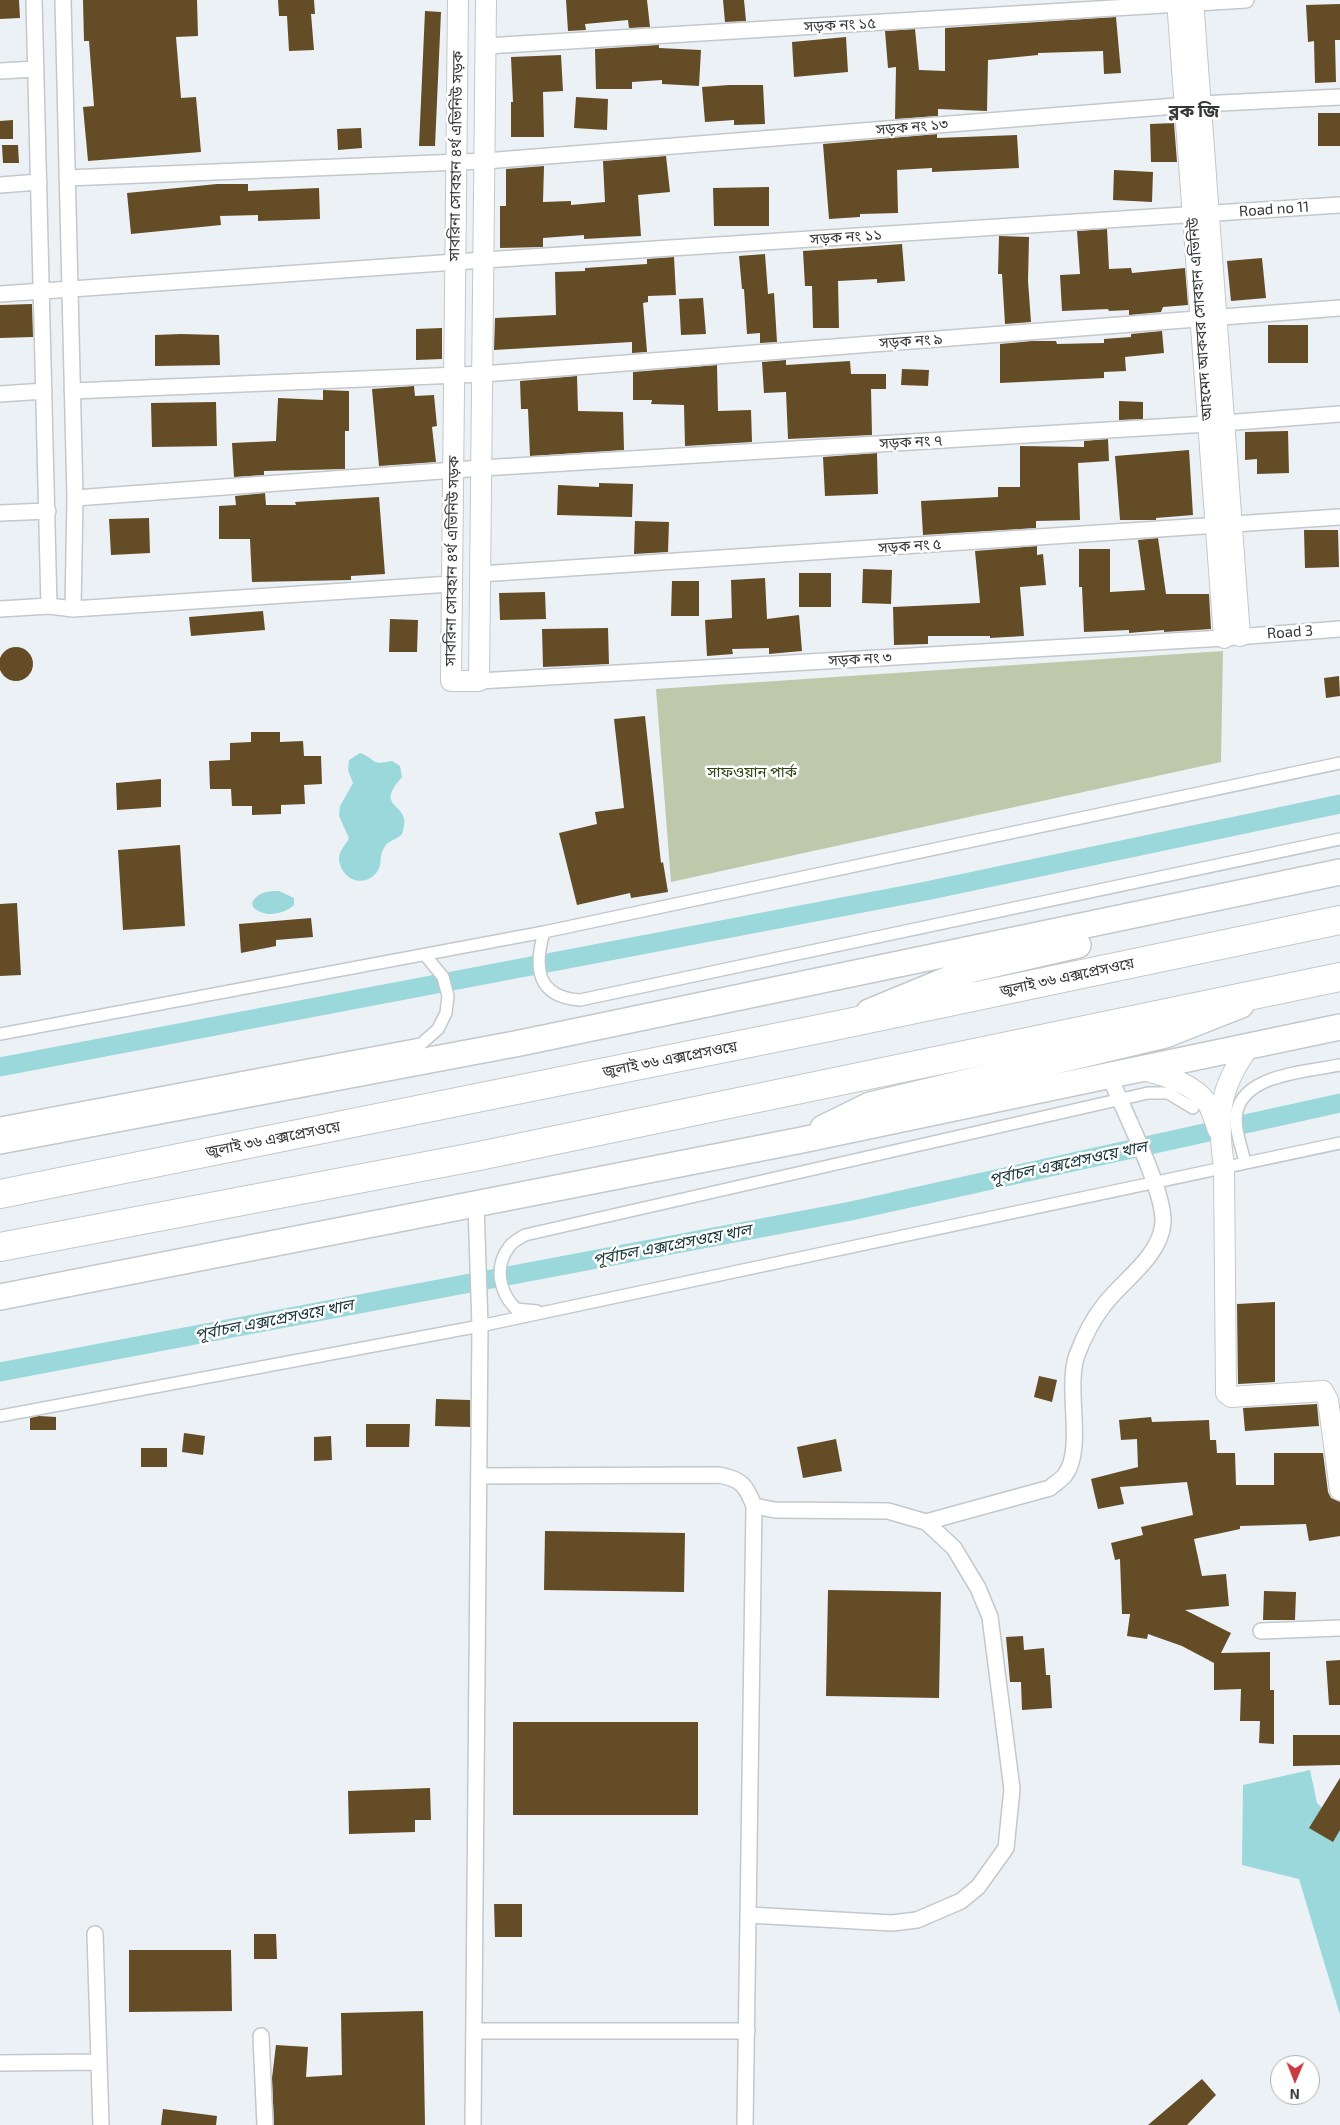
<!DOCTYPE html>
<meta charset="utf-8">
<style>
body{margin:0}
#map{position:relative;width:1340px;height:2125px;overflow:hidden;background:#ecf1f5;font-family:"Exo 2",sans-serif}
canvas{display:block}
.north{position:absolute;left:1270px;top:2055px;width:50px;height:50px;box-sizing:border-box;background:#fff;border:1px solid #aeafb0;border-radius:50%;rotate:181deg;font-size:14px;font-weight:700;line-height:20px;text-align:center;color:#353739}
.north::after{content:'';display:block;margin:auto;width:18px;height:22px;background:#ca3b3f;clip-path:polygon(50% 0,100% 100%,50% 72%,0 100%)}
</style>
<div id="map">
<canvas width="1340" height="2125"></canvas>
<div class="north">N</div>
</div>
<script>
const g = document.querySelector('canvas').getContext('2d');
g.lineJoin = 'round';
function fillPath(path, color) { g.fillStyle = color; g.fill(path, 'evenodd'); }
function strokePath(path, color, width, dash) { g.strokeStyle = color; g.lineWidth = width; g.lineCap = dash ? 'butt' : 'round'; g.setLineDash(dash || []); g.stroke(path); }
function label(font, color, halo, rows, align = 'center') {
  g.font = font + ' "Exo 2","Noto Sans Bengali",sans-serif'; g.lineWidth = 5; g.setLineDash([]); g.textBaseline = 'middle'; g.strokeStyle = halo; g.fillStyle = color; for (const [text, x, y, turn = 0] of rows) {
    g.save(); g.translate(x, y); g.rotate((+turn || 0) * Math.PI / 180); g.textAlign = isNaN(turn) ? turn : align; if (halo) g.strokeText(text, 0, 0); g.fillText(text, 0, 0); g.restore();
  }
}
const green = new Path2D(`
 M1223,651L1221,762L671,882L656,689Z`);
const water = new Path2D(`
 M360,753C377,759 369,766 392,761L400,766L402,777C371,812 415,800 402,834C397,840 388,840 384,848C378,857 384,868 373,876C359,888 340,876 339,859C339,850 346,845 349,838L339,816L340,806L353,783L348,770L349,760Z
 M279,891L294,898V905C283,915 264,918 253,907L252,903C257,892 268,891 279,891Z
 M1310,1770L1317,1803L1340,1826V2015L1299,1879L1242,1865L1243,1785Z`);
const canal = new Path2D(`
 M0,1067L926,891L1340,804
 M0,1372L851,1211L1340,1103`);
const building = new Path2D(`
 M0,0H19L20,18L0,19Z
 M83,0H197L198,36L176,37L181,98L196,97L201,152L88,161L83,107L94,106L89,41H84Z
 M278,0H314L315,14H311L314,50L289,51L287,16H279Z
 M566,0H647L650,27L629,28L628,20L585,24L586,30L568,31Z
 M723,0H744L746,21L725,22Z
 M1340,4V40H1335L1336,82L1315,83L1314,41L1308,42L1306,5Z
 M425,11L441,12L435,146H419Z
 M1116,17L1121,73L1104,74L1103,51L1038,53V55L988,60L987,111L938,109V116L895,119L896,67L888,68L885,31L915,29L919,70L945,71V28Z
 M846,37L848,72L794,77L792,42Z
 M659,45V48L701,50L699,86L662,84V80L632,82V89H596L595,49Z
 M561,55L563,91L543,92L544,137H511V102H513L511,57Z
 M729,85H763L765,124L734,125V120L705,122L702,87Z
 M576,97L608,99L607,130L574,128Z
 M1318,113H1340V146H1318Z
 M13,120V139H0V121Z
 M1174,123L1177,162H1151L1150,124Z
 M361,128L362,148L338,150L337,129Z
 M937,134V138L1017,135L1019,168L932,172V168L897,170L898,213L860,214V217L829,219L823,144Z
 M2,145H18L19,163H3Z
 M666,156L670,192L638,195L641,236L584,239V235L543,238V247L500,248V206H506V169L544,166L543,202L571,201V205L605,202L603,161Z
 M1114,170L1153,172L1152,202L1113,200Z
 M217,184H248V191L319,188L320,219L258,221V215L220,216L221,225L131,234L127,193Z
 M769,187V226H714L713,188Z
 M1107,229L1109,269L1131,268L1132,273L1185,268L1188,305L1163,307L1161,312L1129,315V310L1109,311L1108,309L1062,311L1060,275L1080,274L1077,231Z
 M999,236L1029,237L1028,281L1031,322L1005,324L1002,274H998Z
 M902,244L905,281L877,283V279L838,281L839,328H813L812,286H805L803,251Z
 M765,254L768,294L774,293L777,342L760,343V333L747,334L744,289H742L739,256Z
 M674,257L676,295L648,296V302L643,303L647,352L632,353V342L494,350L495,318L556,315L555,272L585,271V268L647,264V259Z
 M1262,258L1266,298L1231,301L1227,261Z
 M703,298L706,334L681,335L679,299Z
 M32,304L33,337L0,338V305Z
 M1268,325H1308V363H1268Z
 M442,328V359L416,360V329Z
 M1162,331L1164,353L1125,357L1126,371L1104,372V378L1000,383V344L1032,341H1056L1057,344L1104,343V339L1131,337V334Z
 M181,334L219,335L220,365L155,366V335Z
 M786,360V365L850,361L851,374H886V389H871L872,435L788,439L786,392L764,393L762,362Z
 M717,365L718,411L751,410L752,442L685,446L684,405L651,404L652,400H633V372Z
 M902,369L929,370L928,386L901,385Z
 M577,376L578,411L623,412L624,450L530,456L528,409H521L520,381Z
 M414,386L415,396L434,395L437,426L432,427L436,462L379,466L372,389Z
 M323,390L349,391V431H345V469L264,471V475L234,477L232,443L276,441L278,398L323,400Z
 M1119,401L1143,402V419L1119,420Z
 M216,402L217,446L152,447L151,403Z
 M1288,431L1289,473L1257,474V459L1245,460V432Z
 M1108,439L1109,461L1078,463L1080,520L1036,521V528L923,535L921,501L998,497V487H1020V446L1084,447V441Z
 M1189,450L1193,515L1156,518V520H1120L1115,456Z
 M877,453L878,494L825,496L823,457Z
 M599,483L633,484L632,517L557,515L558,485L599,487Z
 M265,493L266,505H296L295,502L379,497L385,574L351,576V580L252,582L250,539H219V506L236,505L235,496Z
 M149,518L150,553L111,555L109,519Z
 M635,521L669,522L668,552L634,554Z
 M1304,530H1338L1339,567L1305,568Z
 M1158,538L1166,594H1209L1211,629L1164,632V630L1129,633V630L1084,632L1082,587H1079V549H1110V592L1145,590L1138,540Z
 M1037,546V555L1043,554L1046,585L1020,587L1024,636L990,638V636H928V644L894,645L893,607L980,603L975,551Z
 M863,569L892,570L891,604L862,603Z
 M799,573H831V607H799Z
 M765,578L767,619L799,615L802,651L769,654V648L732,649L733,654L707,656L705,620L732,618L731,580Z
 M672,581H699V616H671Z
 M545,592L546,619L500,620L499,593Z
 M263,611L265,630L191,636L189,617Z
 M390,619L418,620L417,652H389Z
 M608,628L609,664L543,667L542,629Z
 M-1 664a17 17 0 1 1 34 0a17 17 0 1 1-34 0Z
 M1339,676L1340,696L1326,698L1324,678Z
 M645,716L661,863L663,862L668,892L631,898L630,893L577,905L559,833L597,824L595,812L624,808L614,719Z
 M251,732H280V742L303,741L304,756H321L322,784L304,785L305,804L281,805V814L252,815V806H232L231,789H210L209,761L230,760V743L251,742Z
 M161,779V807L117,810L116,783Z
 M180,845L185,926L123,930L118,850Z
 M17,903L21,975L0,976V904Z
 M311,918L313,937L276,940V946L241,953L239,924Z
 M1275,1302V1382L1238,1384L1237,1304Z
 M1039,1376L1057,1380L1052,1402L1034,1397Z
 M436,1399L470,1400V1427L435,1426Z
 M1317,1404L1319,1426L1245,1431L1243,1408Z
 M39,1416L56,1417V1430H30V1418Z
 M1151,1417L1152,1422L1209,1420L1210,1440H1216L1217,1453H1235L1236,1485H1274V1453H1323L1328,1492L1331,1498L1340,1502V1536L1309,1541L1306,1524L1240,1526V1529L1194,1539L1202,1576L1226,1574L1229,1606L1185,1610L1231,1633L1221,1653L1270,1652V1690H1274V1744L1259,1743L1260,1721H1240L1241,1689L1214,1690V1663L1182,1646L1148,1634L1147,1639L1127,1636L1130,1614H1122L1120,1559L1115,1560L1111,1543L1143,1535L1141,1527L1193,1515L1187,1482L1120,1487L1124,1504L1098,1509L1091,1479L1138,1467L1137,1439L1121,1440L1119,1420Z
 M366,1424H410L409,1447H366Z
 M184,1433L205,1436L203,1455L182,1452Z
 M331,1436L332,1460L314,1461V1437Z
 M836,1439L842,1471L803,1478L797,1447Z
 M141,1448H167V1467H141Z
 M545,1531L685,1533L684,1592L544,1590Z
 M828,1590L941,1592L939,1698L826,1696Z
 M1264,1591L1296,1592L1295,1620H1263Z
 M1023,1636L1024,1650L1044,1648L1046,1675H1050L1052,1708L1022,1710L1021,1682H1010L1006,1637Z
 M1340,1660V1705H1329L1326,1661Z
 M513,1722H698V1815H513Z
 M1293,1735H1340V1765L1293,1766Z
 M1340,1778V1830L1333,1842L1309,1828Z
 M430,1788L431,1820H415V1832L349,1834L348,1791Z
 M494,1904H522V1937H495Z
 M254,1934H276L277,1959H254Z
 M129,1950H231L232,2011L129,2012Z
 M423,2011L425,2125H274L272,2078L276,2045L308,2047L306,2077L342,2075L341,2013Z
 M1202,2079L1216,2095L1187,2125H1148Z
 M163,2109L217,2116L216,2125H161Z`);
const pedestrian = new Path2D(`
 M544,932C534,967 536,997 580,1000L1340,839
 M0,1034L544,932L1340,763
 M0,1123L421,1044L438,1029L446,1013L448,996L443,977L425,955
 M1245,1162C1242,1149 1236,1134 1236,1120C1236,1074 1306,1072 1340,1065
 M537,1311L516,1309C499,1292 494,1267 509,1247C512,1242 520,1238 525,1235L1148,1093H1168L1193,1108
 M0,1416L480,1326L1340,1143`);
const minor = new Path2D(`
 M34,0L49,606
 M63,0L75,498L73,609
 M486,46L1246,0
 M0,71L36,69
 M67,178L485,161L1201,104L1340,97
 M0,185L39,182
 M0,294L484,260L1340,205
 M72,391L483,374L1340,308
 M0,394L44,391
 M75,498L482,468L1224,423L1340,414
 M0,513L48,511
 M480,574L1340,517
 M0,609L49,606L73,609L451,584
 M479,681L1224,638L1340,629
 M479,1476L719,1475C741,1479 746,1485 754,1506L745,2125
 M926,1522L1050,1488C1054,1484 1061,1480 1065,1475C1085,1449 1065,1388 1077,1355C1083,1339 1093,1319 1104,1305C1123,1280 1160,1257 1163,1223C1165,1191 1123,1110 1110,1077
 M1261,1631L1340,1628
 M749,1915L892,1923L917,1920L961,1901L978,1887L1006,1848L1012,1789L990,1617L978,1588L954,1548L926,1522L888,1511L775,1510L754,1506
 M95,1934L101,2125
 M474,2031H747
 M261,2036L265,2125
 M0,2063L99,2062
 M473,2125L480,1326L476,1205`);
const tertiary = new Path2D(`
 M458,0L451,681H479L486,0
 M1177,0L1224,638
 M1193,0L1240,636
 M1249,1047C1218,1089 1217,1117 1224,1167L1226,1393L1231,1397L1323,1391L1328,1400L1340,1490
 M1143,1070C1165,1076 1194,1083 1208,1104C1212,1111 1215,1122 1218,1130`);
const primary = new Path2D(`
 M869,1012L973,969L1078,945
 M823,1128L870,1105L1165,1035L1241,1005
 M0,1141L520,1043L1340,872
 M0,1297L802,1140L1340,1027`);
const motorway = new Path2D(`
 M0,1194L839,1025L1340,920
 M0,1247L479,1156L1340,977`);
const streetNames = [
 ["সড়ক নং ১৫",840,25,-3],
 ["সড়ক নং ১৩",912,127,-5],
 ["সাবরিনা সোবহান ৪র্থ এভিনিউ সড়ক",456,156,-89],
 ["Road no 11",1274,209,-4],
 ["সড়ক নং ১১",846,237,-4],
 ["আহমেদ আকবর সোবহান এভিনিউ",1200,319,-94],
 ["সড়ক নং ৯",911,341,-4],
 ["সড়ক নং ৭",911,442,-3],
 ["সড়ক নং ৫",910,546,-4],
 ["সাবরিনা সোবহান ৪র্থ এভিনিউ সড়ক",452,561,-89],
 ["Road 3",1290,632,-4],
 ["সড়ক নং ৩",860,659,-3],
 ["জুলাই ৩৬ এক্সপ্রেসওয়ে",1067,977,-12],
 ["জুলাই ৩৬ এক্সপ্রেসওয়ে",670,1059,-11],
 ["জুলাই ৩৬ এক্সপ্রেসওয়ে",273,1139,-11]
];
const parkNames = [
 ["সাফওয়ান পার্ক",752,772]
];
const waterNames = [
 ["পূর্বাচল এক্সপ্রেসওয়ে খাল",1068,1163,-12],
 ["পূর্বাচল এক্সপ্রেসওয়ে খাল",672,1245,-11],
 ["পূর্বাচল এক্সপ্রেসওয়ে খাল",274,1320,-11]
];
const quarterNames = [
 ["ব্লক জি",1194,111]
];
fillPath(green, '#bec9ab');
fillPath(water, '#9bd8db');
strokePath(canal, '#9bd8db', 19);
fillPath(building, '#644c27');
strokePath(pedestrian, '#c3c8cc', 14);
strokePath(minor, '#c3c8cc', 18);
strokePath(tertiary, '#c3c8cc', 22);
strokePath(primary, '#c3c8cc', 28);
strokePath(motorway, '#c3c8cc', 30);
strokePath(pedestrian, '#fff', 11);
strokePath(minor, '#fff', 15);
strokePath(tertiary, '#fff', 20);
strokePath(primary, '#fff', 25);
strokePath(motorway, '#fff', 28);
label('15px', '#353739', '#fff', streetNames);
label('15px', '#354312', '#fff', parkNames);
label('italic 16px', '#183638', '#fff', waterNames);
label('bold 18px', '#353739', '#fff', quarterNames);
</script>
